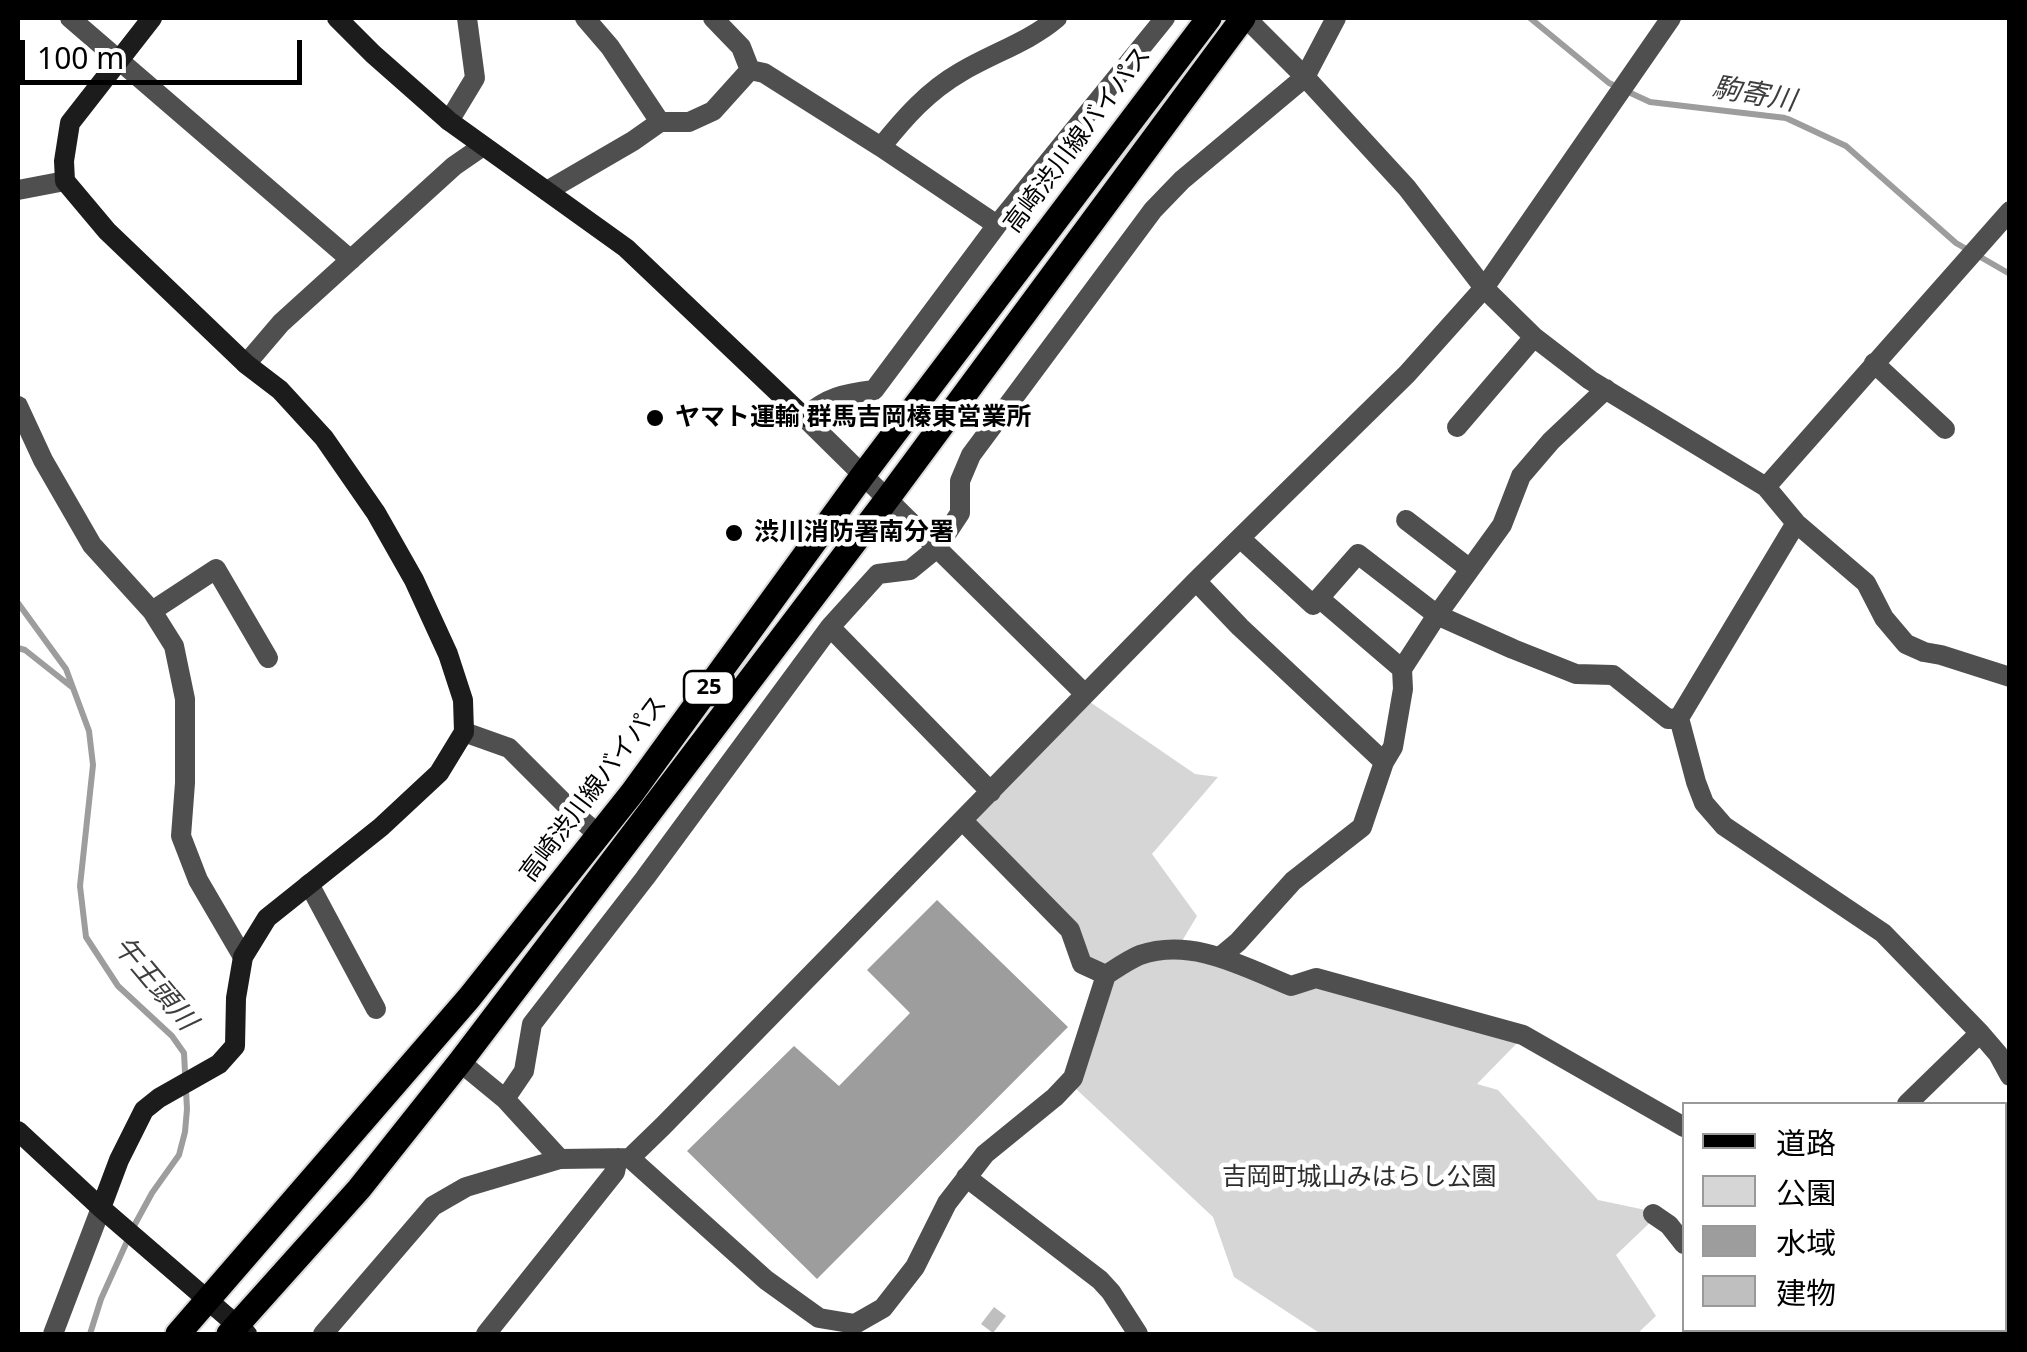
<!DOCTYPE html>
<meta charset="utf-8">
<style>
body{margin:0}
#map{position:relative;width:2027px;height:1352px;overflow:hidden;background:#fff;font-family:"Noto Sans","Noto Sans JP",sans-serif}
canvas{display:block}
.frame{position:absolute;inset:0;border:20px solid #000;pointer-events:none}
.legend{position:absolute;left:1682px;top:1102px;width:325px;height:230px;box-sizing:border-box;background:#fff;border:2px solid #999;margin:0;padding:12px 18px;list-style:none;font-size:30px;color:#000}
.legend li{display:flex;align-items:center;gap:20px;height:50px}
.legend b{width:50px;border:2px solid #999}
.scale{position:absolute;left:20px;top:40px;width:282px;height:45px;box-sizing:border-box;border:5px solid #000;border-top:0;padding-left:12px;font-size:30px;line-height:35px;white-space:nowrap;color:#000;-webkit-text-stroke:8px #fff;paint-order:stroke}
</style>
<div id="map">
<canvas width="2027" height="1352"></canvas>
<div class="frame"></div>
<ul class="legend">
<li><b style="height:12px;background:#000"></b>道路</li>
<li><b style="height:28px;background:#d6d6d6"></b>公園</li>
<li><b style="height:28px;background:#9d9d9d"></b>水域</li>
<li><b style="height:28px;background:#bfbfbf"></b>建物</li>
</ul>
<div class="scale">100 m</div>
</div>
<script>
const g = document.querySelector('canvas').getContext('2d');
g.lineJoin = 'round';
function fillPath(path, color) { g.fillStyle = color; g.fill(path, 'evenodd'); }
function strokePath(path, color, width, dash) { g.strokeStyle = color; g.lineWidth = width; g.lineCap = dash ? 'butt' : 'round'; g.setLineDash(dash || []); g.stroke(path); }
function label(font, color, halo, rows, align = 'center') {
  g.font = font + ' "Noto Sans","Noto Sans JP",sans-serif'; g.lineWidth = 9; g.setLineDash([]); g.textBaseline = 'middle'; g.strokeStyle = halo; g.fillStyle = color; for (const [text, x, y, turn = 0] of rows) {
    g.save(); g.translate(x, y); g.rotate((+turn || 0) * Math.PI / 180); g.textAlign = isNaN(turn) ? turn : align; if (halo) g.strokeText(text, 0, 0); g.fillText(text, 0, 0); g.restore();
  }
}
const green = new Path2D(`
 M1087,700L1195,774L1218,777L1152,854L1197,916L1182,941L1315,985L1519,1041L1477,1084L1498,1090L1598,1200L1660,1213L1616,1255L1656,1316L1640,1331L1642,1334H1321L1234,1277L1213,1217L1075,1088L1109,978L1085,960L969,820Z`);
const water = new Path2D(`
 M937,900L1068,1027L817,1279L687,1151L794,1046L839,1086L910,1013L867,970Z`);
const stream = new Path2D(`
 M1530,18L1609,83L1650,102L1786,118L1846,146L1956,243L2010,274
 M18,603L66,669L89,731L93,765L80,886L86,937L118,986L172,1036L184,1053L187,1109L185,1132L179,1155L152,1193L134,1226L101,1299L90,1334
 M18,648L25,650L73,688`);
const building = new Path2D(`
 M994,1307L1006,1316L993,1333L981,1324Z`);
const street = new Path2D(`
 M70,18L351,260
 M585,18L610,47L660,122
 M713,18L741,47L750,70
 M1246,18L1305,77L1407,188L1484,288L1534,337L1590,380L1766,487L1796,523L1866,583L1884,618L1906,644L1924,652L1941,655L2010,677
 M449,121L475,78L467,18
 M881,147C905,117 928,91 961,72C993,53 1029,42 1057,18
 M18,190L65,181
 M547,191L633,141L660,122H689L713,111L750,70L764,73L881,147L997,225
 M1874,363L1945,429
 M246,364L281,323L454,166L483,146
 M18,406L43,460L92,545L152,611L174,646L185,699V783L181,836L198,880L243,957
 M1457,427L1534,337
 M1766,487L2010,211
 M1406,520L1470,569
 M1240,538L1313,605L1358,554L1437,615L1513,649L1576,674L1613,675L1668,719L1679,718L1696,782L1704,803L1724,826L1883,933L1980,1033L1998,1054L2010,1076
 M1196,581L1240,627L1384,762
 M1319,598L1402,669
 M152,611L216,569L268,658
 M830,627L991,792
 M1085,694L804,417C828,397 843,394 874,390L997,225L1165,18
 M1679,718L1796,523
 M464,732L509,748L577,816L599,835
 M963,821L1070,930L1082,964L1106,975
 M309,884L376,1009
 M1220,957L1238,942L1293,881L1362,827L1384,762L1393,747L1403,689L1402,669L1437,615L1502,525L1521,476L1551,441L1606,389
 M460,1062L505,1099L560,1159
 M505,1099L524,1071L532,1024L645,878L830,627L878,574L910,570L937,548L960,513V481L971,455L1153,210L1182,180L1305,77L1336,18
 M1907,1104L1980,1033
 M630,1158L766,1280L819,1318L855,1324L883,1308L915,1267L947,1203L985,1154L1055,1097L1073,1078L1106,975C1117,968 1128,960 1140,955C1192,937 1244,967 1291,986L1316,978L1523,1035L1684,1127
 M966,1177L1100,1280L1111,1292L1138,1334
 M1653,1214L1669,1225L1684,1244
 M2004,1255L2010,1250
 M2004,1287L2010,1298
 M1701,1330L1702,1334
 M53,1334L101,1208
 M323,1334L433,1206L466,1187L560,1159L630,1158L663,1126L1196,581L1407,374L1484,288L1671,18
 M486,1334L615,1172L618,1158
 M1871,1334L1876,1330`);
const secondary = new Path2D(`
 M337,18L373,54L449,121L626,248L804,417
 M18,1131L101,1208L247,1334
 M101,1208L119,1160L144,1110L159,1098L219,1064L235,1046L236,998L243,957L267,918L381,827L439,773L464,732L463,700L448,654L414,580L376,513L324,438L280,390L246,364L107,231L65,181L64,161L70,123L152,18`);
const primary = new Path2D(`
 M178,1334L469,998L632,793L863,475L1209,18
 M229,1334L359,1189L460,1062L888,498L1243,18`);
const markers = [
 [655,418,10,"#000"],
 [734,533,10,"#000"]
];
const shields = [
 [709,688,50]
];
const shieldNames = [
 ["25",709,688]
];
const streetNames = [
 ["高崎渋川線バイパス",1078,140,-53],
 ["高崎渋川線バイパス",594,789,-53]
];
const poiNames = [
 ["ヤマト運輸 群馬吉岡榛東営業所",675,418],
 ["渋川消防署南分署",754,533]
];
const parkNames = [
 ["吉岡町城山みはらし公園",1359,1178]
];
const waterNames = [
 ["駒寄川",1754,95,10],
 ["午王頭川",154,984,50]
];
fillPath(green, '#d6d6d6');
fillPath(water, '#9d9d9d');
strokePath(stream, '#9d9d9d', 6);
fillPath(building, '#bfbfbf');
strokePath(primary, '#dbdbdb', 29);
strokePath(street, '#4f4f4f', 20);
strokePath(secondary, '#1c1c1c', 20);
strokePath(primary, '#000', 25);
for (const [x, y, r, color] of markers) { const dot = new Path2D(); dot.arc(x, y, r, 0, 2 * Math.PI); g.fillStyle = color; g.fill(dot); strokePath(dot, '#fff', 4); }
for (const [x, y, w] of shields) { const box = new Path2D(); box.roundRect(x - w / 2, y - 17, w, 34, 8); g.fillStyle = '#fff'; g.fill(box); strokePath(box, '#000', 2.5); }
label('bold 22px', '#000', null, shieldNames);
label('25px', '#000', '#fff', streetNames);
label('bold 25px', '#000', '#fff', poiNames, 'left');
label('25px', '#2d2d2d', '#fff', parkNames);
label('italic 28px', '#3e3e3e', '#fff', waterNames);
</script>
